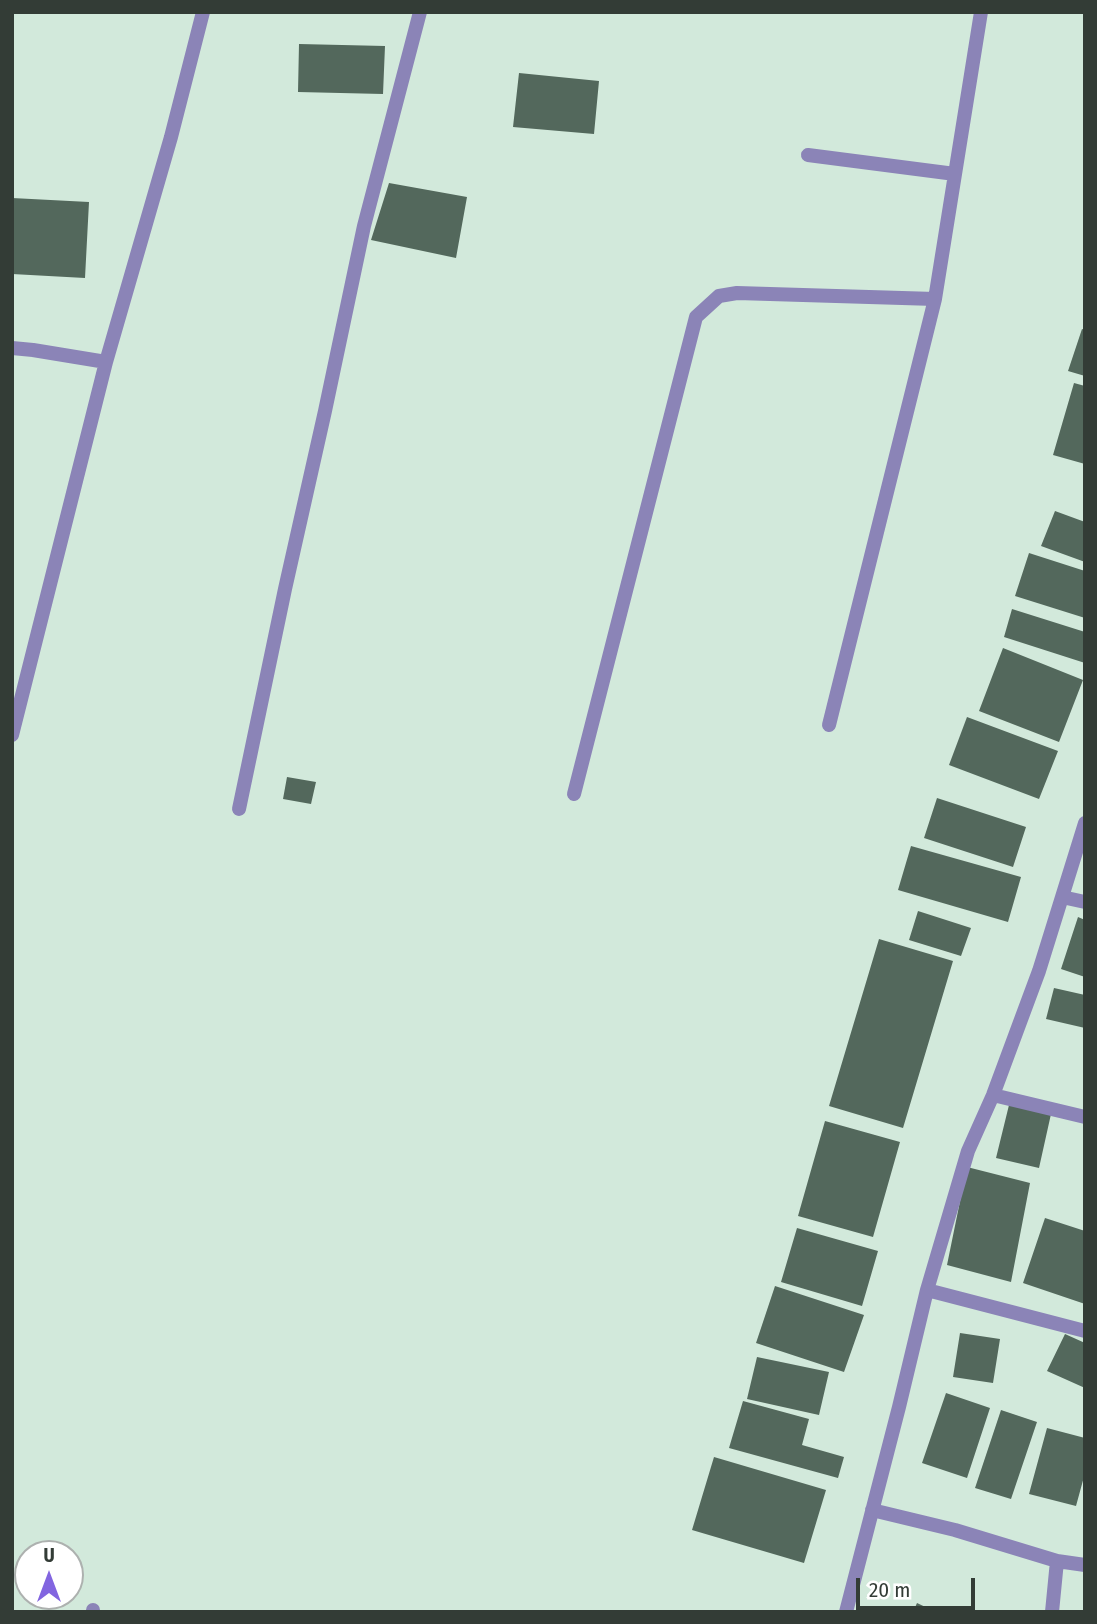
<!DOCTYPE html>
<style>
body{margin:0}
#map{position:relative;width:1097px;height:1624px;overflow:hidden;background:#d2e9db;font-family:"Fira Sans Condensed",sans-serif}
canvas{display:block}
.frame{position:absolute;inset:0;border:14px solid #333c36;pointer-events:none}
.north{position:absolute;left:14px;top:1540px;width:70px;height:70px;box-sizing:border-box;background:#fff;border:2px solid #adb1af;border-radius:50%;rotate:0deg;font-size:19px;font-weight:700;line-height:28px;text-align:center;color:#333c36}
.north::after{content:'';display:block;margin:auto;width:24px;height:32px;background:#8265e0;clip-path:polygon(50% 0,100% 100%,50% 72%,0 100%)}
.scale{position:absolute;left:856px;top:1578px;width:119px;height:32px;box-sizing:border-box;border:4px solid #333c36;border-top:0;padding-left:9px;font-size:21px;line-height:24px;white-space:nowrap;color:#333c36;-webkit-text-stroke:5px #fff;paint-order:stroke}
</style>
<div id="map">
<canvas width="1097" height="1624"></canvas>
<div class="frame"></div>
<div class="north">U</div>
<div class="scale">20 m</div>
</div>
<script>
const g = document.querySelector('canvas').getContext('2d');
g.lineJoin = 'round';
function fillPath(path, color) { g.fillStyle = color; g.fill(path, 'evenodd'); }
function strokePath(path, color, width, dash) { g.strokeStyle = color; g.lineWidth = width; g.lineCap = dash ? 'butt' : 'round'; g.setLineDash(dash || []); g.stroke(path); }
const building = new Path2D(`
 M299,44L385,46L383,94L298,92Z
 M519,73L599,81L594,134L513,127Z
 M389,183L467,197L456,258L371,240Z
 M12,198L89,202L85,278L12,274Z
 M1082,329L1085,330V376L1068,371Z
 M1074,383L1085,386V464L1053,455Z
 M1055,511L1085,522V562L1041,546Z
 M1029,553L1085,571V618L1015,596Z
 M1012,609L1085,632V663L1004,637Z
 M1003,648L1083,680L1059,742L979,711Z
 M967,717L1058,751L1039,799L949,765Z
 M287,777L316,782L311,804L283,799Z
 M937,798L1026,827L1013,867L924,838Z
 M911,846L1021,877L1008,922L898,890Z
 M918,911L971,928L961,956L909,940Z
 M1078,917L1085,920V977L1061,969Z
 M879,939L953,961L903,1128L829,1106Z
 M1054,988L1085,995V1028L1046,1019Z
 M1009,1105L1051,1114L1039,1168L996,1158Z
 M825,1121L900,1142L873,1237L798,1216Z
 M967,1167L1030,1183L1011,1282L947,1265Z
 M1045,1218L1085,1231V1304L1023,1283Z
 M797,1228L878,1251L862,1306L781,1282Z
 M775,1286L864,1315L844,1372L756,1343Z
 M960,1333L1000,1339L993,1383L953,1377Z
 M1065,1334L1085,1343V1388L1047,1371Z
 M757,1357L829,1372L819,1415L747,1399Z
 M946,1393L990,1408L967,1478L922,1463Z
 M743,1401L809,1419L802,1445L844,1457L838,1478L729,1448Z
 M1001,1410L1037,1422L1011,1499L975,1488Z
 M1047,1428L1085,1438V1473L1076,1506L1029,1494Z
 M714,1457L826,1490L804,1563L692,1530Z
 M917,1603L936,1612H913Z`);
const minor = new Path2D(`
 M808,155L955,174
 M12,348L33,350L106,362
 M829,725L935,299L981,12
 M12,735L106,362L171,137L203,12
 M574,794L696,317L719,296L737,293L935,299
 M239,809L285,589L325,411L364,226L420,12
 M1062,897L1085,902
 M993,1095L1085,1117
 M927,1290L1085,1331
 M872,1510L955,1530L1057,1561L1052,1612
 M1057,1561L1085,1565
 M93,1610V1612
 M846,1612L899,1407L927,1290L968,1151L993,1095L1039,971L1085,823`);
fillPath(building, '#53685c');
strokePath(minor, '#8b84b7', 14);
</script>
